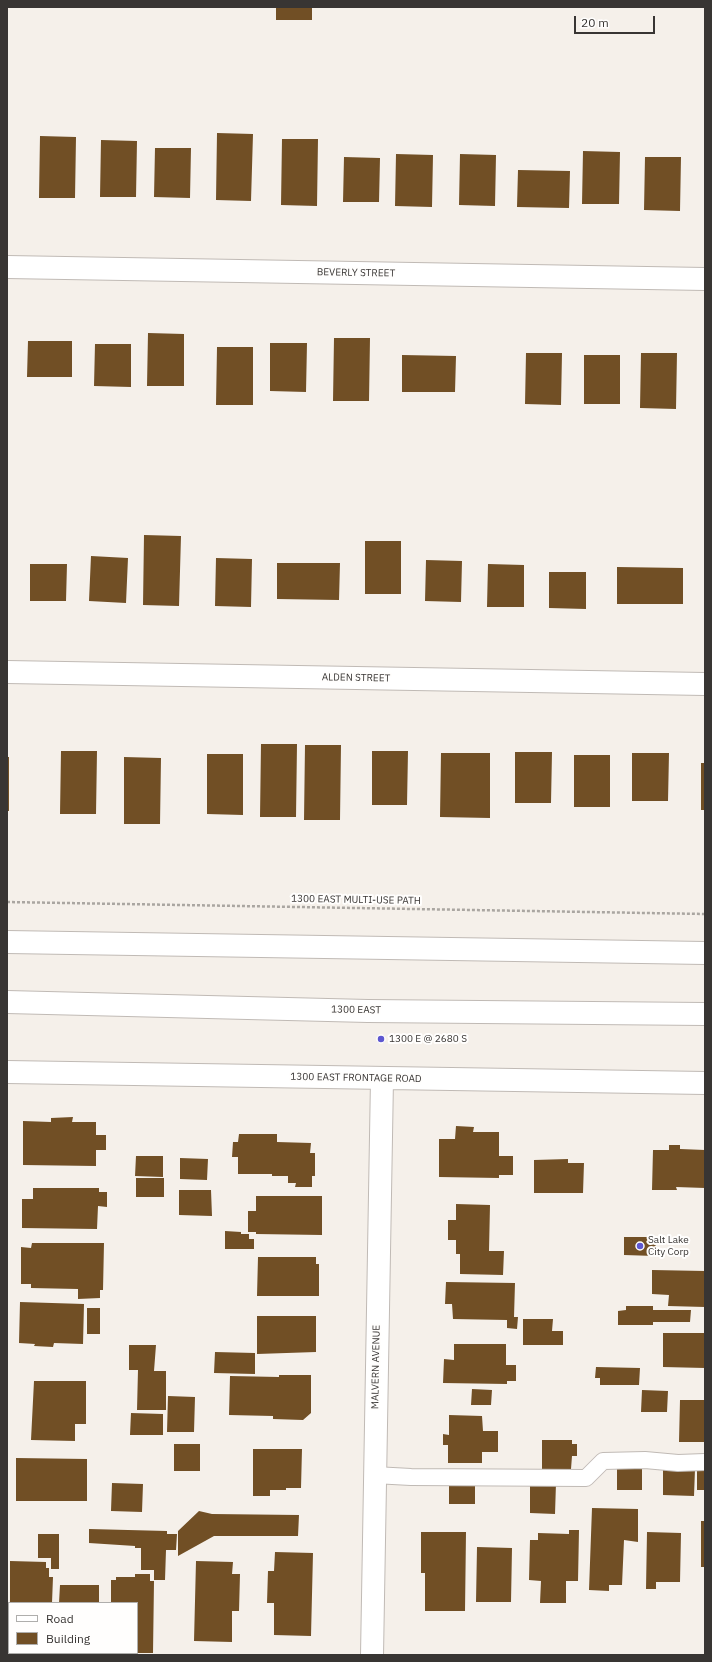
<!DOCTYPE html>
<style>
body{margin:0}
#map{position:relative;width:712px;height:1662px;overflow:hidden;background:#f5f0ea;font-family:"IBM Plex Sans",sans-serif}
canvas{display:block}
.frame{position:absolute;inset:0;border:8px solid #383533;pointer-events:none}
.legend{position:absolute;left:8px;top:1602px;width:130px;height:52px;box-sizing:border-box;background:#fffefd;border:1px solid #afaeac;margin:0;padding:5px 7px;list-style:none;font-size:12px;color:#383533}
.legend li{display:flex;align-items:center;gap:8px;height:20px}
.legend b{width:20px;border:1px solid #afaeac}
.scale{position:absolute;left:574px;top:16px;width:81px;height:18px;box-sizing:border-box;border:2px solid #383533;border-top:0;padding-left:5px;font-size:12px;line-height:14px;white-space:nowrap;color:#383533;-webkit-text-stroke:3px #fffefd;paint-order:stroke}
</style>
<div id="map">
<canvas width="712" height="1662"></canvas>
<div class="frame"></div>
<ul class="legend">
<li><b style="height:5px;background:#fff"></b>Road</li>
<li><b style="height:11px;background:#714f25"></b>Building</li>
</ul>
<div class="scale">20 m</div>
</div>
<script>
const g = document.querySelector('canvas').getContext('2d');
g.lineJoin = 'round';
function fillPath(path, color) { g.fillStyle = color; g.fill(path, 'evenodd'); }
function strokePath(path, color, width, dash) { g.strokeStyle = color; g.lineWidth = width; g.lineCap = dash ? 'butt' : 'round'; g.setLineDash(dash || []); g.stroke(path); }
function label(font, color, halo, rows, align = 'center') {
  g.font = font + ' "IBM Plex Sans",sans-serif'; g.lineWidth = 4; g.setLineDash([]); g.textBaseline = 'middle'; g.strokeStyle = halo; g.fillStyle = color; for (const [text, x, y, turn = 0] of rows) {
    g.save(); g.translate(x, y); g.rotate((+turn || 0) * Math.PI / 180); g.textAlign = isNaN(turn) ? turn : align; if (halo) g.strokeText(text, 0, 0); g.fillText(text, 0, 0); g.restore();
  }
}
const building = new Path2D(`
 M276,7H312V20H276Z
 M217,133L253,134L251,201L216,200Z
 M40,136L76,137L75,198H39Z
 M282,139H318L317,206L281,205Z
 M101,140L137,141L136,197H100Z
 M155,148H191L190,198L154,197Z
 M583,151L620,152L619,204H582Z
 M396,154L433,155L432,207L395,206Z
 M460,154L496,155L495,206L459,205Z
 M344,157L380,158L379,202H343Z
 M645,157H681L680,211L644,210Z
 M518,170L570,171L569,208L517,207Z
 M148,333L184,334V386H147Z
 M334,338H370L369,401H333Z
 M28,341H72V377H27Z
 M270,343H307L306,392L270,391Z
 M95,344H131V387L94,386Z
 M217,347H253V405H216Z
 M526,353H562L561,405L525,404Z
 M641,353H677L676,409L640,408Z
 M402,355L456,356L455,392H402Z
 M584,355H620V404H584Z
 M144,535L181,536L179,606L143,605Z
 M365,541H401V594H365Z
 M91,556L128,558L126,603L89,601Z
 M216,558L252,559L251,607L215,606Z
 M426,560L462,561L461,602L425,601Z
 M277,563H340L339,600L277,599Z
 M30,564H67L66,601H30Z
 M488,564L524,565V607H487Z
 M617,567L683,568V604H617Z
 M549,572H586V609L549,608Z
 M261,744H297L296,817H260Z
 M305,745H341L340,820H304Z
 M61,751H97L96,814H60Z
 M372,751H408L407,805H372Z
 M515,752H552L551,803H515Z
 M441,753H490V818L440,817Z
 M632,753H669L668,801H632Z
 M207,754H243V815L207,814Z
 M574,755H610V807H574Z
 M7,757H9V811H7Z
 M124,757L161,758L160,824H124Z
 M701,763H705V810H701Z
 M73,1117L72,1122H96V1135H106V1150H96V1166L23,1165V1121L51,1122V1118Z
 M456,1126L474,1127L473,1132H499V1156H513V1175H499V1178L439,1177V1139H455Z
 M239,1134H277V1142L311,1143L310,1153H315V1176H312V1187H295L296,1183H288V1176H272V1174H238V1157H232L233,1142H238Z
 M669,1145H680V1149L705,1150V1188L676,1187L677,1190H652L653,1150H669Z
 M136,1156H163V1177L135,1176Z
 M180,1158L208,1159L207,1180L180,1179Z
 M568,1159V1163H584L583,1193H534V1160Z
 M136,1178H164V1197H136Z
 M33,1188H99V1192H107V1207L98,1206L97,1229L22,1228V1199H33Z
 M179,1190H211L212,1216L179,1215Z
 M256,1196H322V1235L256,1234V1232H248V1211H256Z
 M456,1204L490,1205L489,1251H504L503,1275L460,1274V1254H456V1240H448V1220H456Z
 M225,1231L241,1232V1234H249V1239H254V1249H225Z
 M624,1237H656L655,1256L624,1255Z
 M32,1243H104L103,1290H100V1298L78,1299V1289L31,1288V1284H21V1247L31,1248Z
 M258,1257H316V1264H319V1296H257Z
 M652,1270L705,1271V1307L668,1306L669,1295L652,1294Z
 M446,1282L515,1283L514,1317H518L517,1329L507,1328V1320L453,1319L452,1304H445Z
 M20,1302L84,1304L83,1344L54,1343L53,1347L34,1346L35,1344L19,1343Z
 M626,1306H653V1310H691L690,1322H653V1325H618V1311L626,1310Z
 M87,1308H100V1334H87Z
 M257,1316H316V1352L257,1354Z
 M523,1319H553L552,1331H563V1345H523Z
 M663,1333H705V1368L663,1367Z
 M454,1344H506V1365H516V1381H507V1384L443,1383L444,1359L454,1360Z
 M129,1345H156L154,1371H166V1410H137L138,1370H129Z
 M215,1352L255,1353V1374L214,1373Z
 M596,1367L640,1368L639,1385H600V1378H595Z
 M279,1375H311V1413L303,1420L273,1419V1416L229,1415L230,1376L279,1377Z
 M34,1381H86V1424H75V1441L31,1440Z
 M472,1389L492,1390L491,1405H471Z
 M642,1390L668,1391L667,1412H641Z
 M168,1396L195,1397L194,1432H167Z
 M680,1400H705V1442H679Z
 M131,1413L163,1414V1435H130Z
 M449,1415L482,1416L483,1431H498V1452H482V1463H448V1445H443V1434L449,1435Z
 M542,1440H572V1444H577V1456H572L571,1469H542Z
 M174,1444H200V1471H174Z
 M253,1449H302L301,1488H286V1490H270V1496H253Z
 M16,1458L87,1459V1501H16Z
 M617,1464H642V1490H617Z
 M697,1466H705V1490H697Z
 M663,1469H695L694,1496L663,1495Z
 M112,1483L143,1484L142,1512L111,1511Z
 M530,1483H556L555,1514L530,1513Z
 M449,1485H475V1504H449Z
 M592,1508L638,1509V1542L624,1540L622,1585H609V1591L589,1590Z
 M199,1511L212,1514L299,1515L298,1536H214L178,1556V1531Z
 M701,1521H705V1567H701Z
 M89,1529L167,1531V1534H177L176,1550H166L165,1580H154V1570H141V1548H135V1546L89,1543Z
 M569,1530H579L578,1581H566V1603H540L541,1581L529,1580L530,1540H538V1533L569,1534Z
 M421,1532H466L465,1611H425V1573H421Z
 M647,1532L681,1533L680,1582H656V1589H646Z
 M38,1534H59V1569H51V1558H38Z
 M477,1547L512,1548L511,1602H476Z
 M275,1552L313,1553L311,1636L274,1635V1603H267L268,1571H274Z
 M10,1561L46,1562V1568H49V1577H53L52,1603H10Z
 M196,1561L233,1562L232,1574H240L239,1611H232V1642L194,1641Z
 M135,1574H150V1581H154L153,1653H137V1603H111V1580H116V1577H135Z
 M60,1585H99V1603H59Z
 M9,1653H51V1655H9Z
 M110,1653H132V1655H110Z`);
const path = new Path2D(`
 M7,902L705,914`);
const lane = new Path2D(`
 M374,1475L411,1477L586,1478L603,1461L645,1460L678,1463L705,1462`);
const street = new Path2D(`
 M7,267L705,279
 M7,672L705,684
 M7,1072L705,1083
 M372,1655L382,1079`);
const secondary = new Path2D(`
 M7,942L705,953
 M7,1002L368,1011L705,1014`);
const markers = [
 [381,1039,4,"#5d57d0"],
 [640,1246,4,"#5d57d0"]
];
const streetNames = [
 ["BEVERLY STREET",356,273,1],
 ["ALDEN STREET",356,678,1],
 ["1300 EAST MULTI-USE PATH",356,900,1],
 ["1300 EAST",356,1010,1],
 ["1300 EAST FRONTAGE ROAD",356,1078,1],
 ["MALVERN AVENUE",376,1367,-89]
];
const poiNames = [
 ["1300 E @ 2680 S",389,1039],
 ["Salt Lake",648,1240],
 ["City Corp",648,1252]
];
fillPath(building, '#714f25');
strokePath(lane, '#c0bab5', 18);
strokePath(street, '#c0bab5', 24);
strokePath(secondary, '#c0bab5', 24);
strokePath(path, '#aaa6a1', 2.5, [3, 2]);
strokePath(lane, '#fff', 16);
strokePath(street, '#fff', 22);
strokePath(secondary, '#fff', 22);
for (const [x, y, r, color] of markers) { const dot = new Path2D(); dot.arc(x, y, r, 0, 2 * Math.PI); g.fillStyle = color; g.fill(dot); strokePath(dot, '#fffefd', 1.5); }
label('10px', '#383533', '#fffefd', streetNames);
label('10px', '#383533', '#fffefd', poiNames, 'left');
</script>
